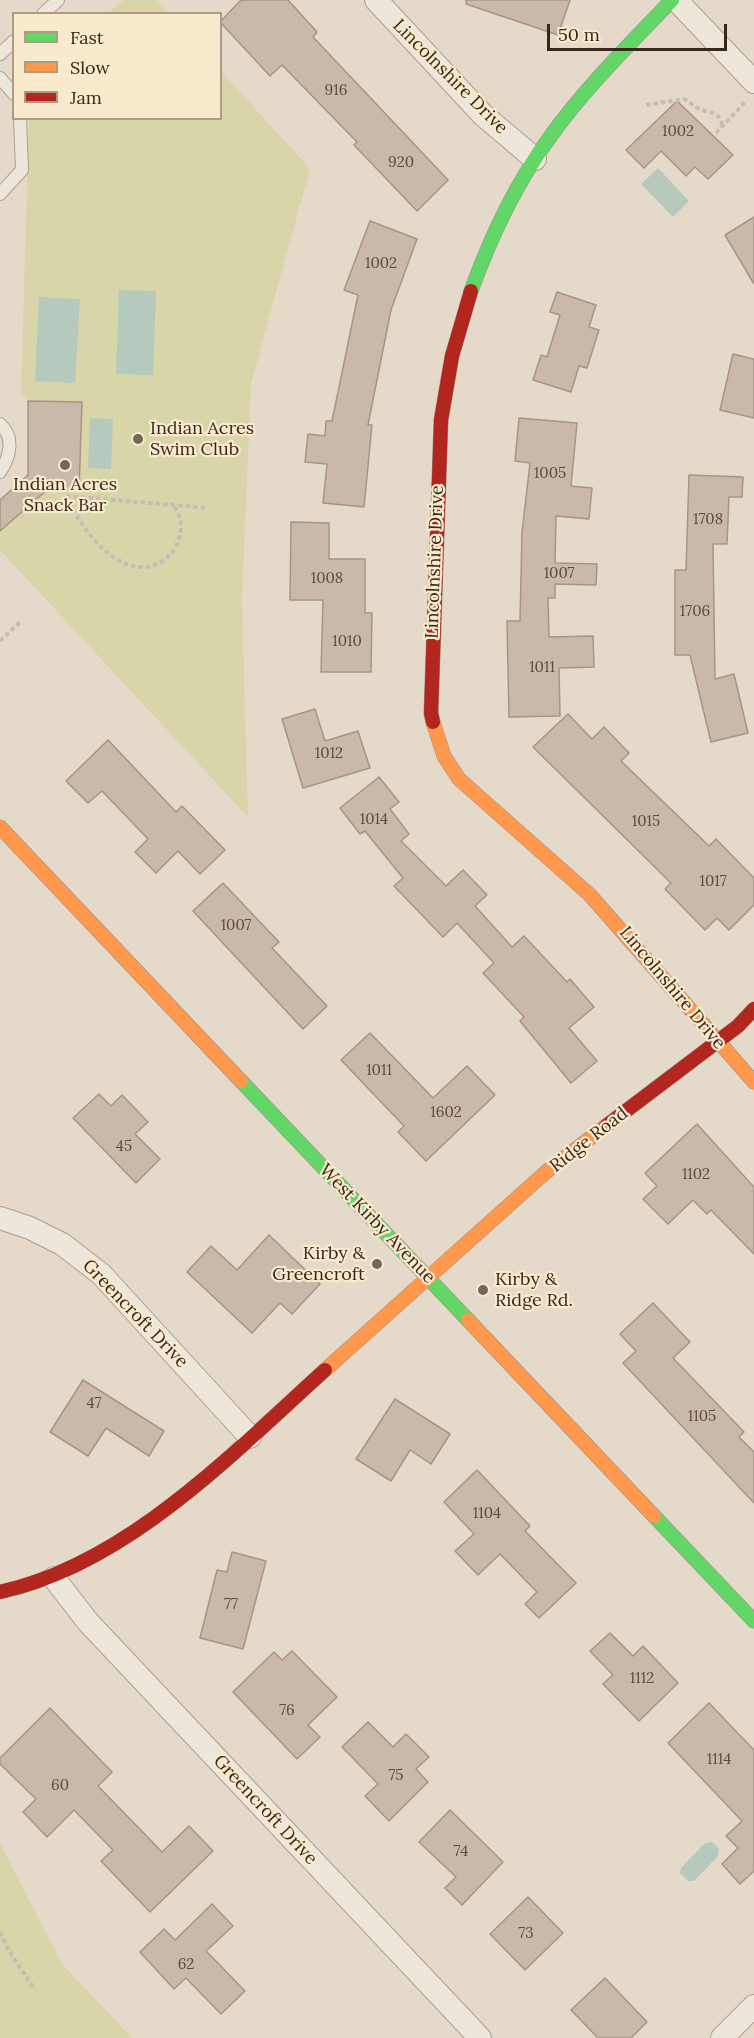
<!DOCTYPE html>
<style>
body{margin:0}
#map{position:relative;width:754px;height:2038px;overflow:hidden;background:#e5dac9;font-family:Lora,serif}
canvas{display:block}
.legend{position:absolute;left:12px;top:12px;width:210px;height:108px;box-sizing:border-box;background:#f9e9cd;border:2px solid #ac9b85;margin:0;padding:8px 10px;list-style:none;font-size:18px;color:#39271a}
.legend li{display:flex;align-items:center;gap:12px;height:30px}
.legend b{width:30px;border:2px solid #ac9b85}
.scale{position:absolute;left:547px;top:24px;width:180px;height:27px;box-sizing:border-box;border:3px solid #39271a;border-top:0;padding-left:8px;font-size:18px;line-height:21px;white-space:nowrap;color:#39271a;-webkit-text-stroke:4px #f9e9cd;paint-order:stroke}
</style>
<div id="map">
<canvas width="754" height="2038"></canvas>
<ul class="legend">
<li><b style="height:8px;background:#63d668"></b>Fast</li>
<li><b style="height:8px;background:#ff974d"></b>Slow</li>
<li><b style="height:8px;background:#b3261e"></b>Jam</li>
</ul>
<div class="scale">50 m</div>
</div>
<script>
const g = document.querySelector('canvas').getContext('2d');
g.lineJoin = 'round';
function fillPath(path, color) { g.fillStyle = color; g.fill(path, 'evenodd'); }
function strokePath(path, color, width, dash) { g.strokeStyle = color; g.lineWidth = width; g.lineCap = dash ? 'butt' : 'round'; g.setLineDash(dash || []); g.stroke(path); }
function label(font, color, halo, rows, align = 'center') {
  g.font = font + ' Lora,serif'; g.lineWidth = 4.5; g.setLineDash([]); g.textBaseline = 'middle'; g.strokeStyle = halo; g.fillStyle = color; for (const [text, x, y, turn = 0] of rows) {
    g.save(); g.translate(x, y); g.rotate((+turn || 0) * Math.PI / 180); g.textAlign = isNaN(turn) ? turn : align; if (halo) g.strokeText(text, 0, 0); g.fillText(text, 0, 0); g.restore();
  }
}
const green = new Path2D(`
 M123,0H155L168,13H109Z
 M221,71L310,169L251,383L242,601L248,817L0,550V500L28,478V401L21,392L29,119L220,118Z
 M0,1843L62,1964L132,2038H0Z`);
const water = new Path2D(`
 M658,168L689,201L673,217L641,184Z
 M119,290L156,291L153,375L116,374Z
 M39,297L80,299L75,383L35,381Z
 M90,418L113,419L111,469L88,468Z
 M712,1842L719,1849L718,1856L694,1881H688L680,1873L681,1868L705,1843Z`);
const building = new Path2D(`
 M241,0H288L317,32L313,37L448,180L417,211L354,145L357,142L282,65L270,76L220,22Z
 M466,0H570L558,35L466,4Z
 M677,101L733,155L708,179L695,167L686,176L661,151L644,168L626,150Z
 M754,217V284L725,235Z
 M370,221L417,239L391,310L368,425H372L364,507L323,503L327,464L305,462L308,434L325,436L326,421H332L358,295L344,290Z
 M557,292L596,305L589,327L599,330L587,368L579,366L571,392L533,380L541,355L547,357L560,315L550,312Z
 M733,354L754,359V418L720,410Z
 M28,401L82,402L79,490H47L0,531V500L28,475Z
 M519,418L577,423L571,486L592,488L589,519L556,516L555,563L597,564L596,585L555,584V598H548L549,637L593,636L594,667L559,668L560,716L509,717L507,621H520L522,532L530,463L515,461Z
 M689,475L743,477L742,497H729L727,544H713L715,679L734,674L748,733L711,742L690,655H675V570H686Z
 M291,522L329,523V559H365V613H372L371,672H321L323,600H290Z
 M315,709L325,741L358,731L370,768L303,788L282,719Z
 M568,714L592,739L604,727L629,753L621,761L709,846L716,839L754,878V905L729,930L717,918L705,930L665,889L671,883L533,747Z
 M108,740L176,812L182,806L225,850L200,874L178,851L156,873L135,852L148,839L102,791L88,803L66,781Z
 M379,777L399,802L390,809L409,834L401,841L446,886L463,870L487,895L475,906L512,947L524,936L567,982L570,979L594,1007L569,1028L597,1061L571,1083L520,1021L524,1017L483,973L494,963L457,923L443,937L394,886L403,878L365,831L360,834L340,808Z
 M223,883L279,942L272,948L327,1006L303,1029L193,911Z
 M370,1033L433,1098L467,1066L495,1095L426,1161L398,1132L404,1126L341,1060Z
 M99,1094L111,1106L122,1095L148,1122L135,1134L160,1159L136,1183L73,1118Z
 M697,1124L754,1187V1254L711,1210L707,1214L693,1200L668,1224L643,1199L657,1186L645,1173Z
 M269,1235L320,1284L292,1314L280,1303L252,1333L187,1272L211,1246L237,1270Z
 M653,1303L690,1342L673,1358L744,1432L739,1437L754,1452V1503L623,1363L636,1351L620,1334Z
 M83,1380L164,1431L149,1456L106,1428L88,1456L50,1432Z
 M395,1399L450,1434L431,1464L410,1450L391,1481L356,1459Z
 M477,1470L530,1526L525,1531L576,1583L539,1618L525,1604L537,1592L500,1554L478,1575L455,1551L474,1534L444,1502Z
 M232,1552L266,1561L243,1649L200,1638L217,1570L227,1572Z
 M610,1633L633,1656L643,1646L678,1683L639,1721L603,1684L613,1675L590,1651Z
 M292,1651L337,1697L308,1725L320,1737L297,1759L233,1692L274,1652L282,1660Z
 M709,1703L754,1750V1871L740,1884L722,1864L738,1848L726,1836L742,1821L668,1743Z
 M50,1708L112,1772L98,1786L162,1852L189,1826L213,1851L150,1912L101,1861L113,1850L74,1810L47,1837L23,1812L36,1799L0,1764V1758Z
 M368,1722L393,1747L406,1734L429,1757L416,1769L428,1782L389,1821L365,1796L378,1784L342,1747Z
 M450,1810L503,1862L462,1905L445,1888L456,1877L419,1842Z
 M528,1897L563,1933L525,1970L490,1934Z
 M212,1904L233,1926L206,1951L245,1991L221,2014L186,1978L174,1989L140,1952L164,1929L175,1940Z
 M605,1978L647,2022L631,2038H598L571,2010Z`);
const path = new Path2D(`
 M646,105L684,99C689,101 692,105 696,107C707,114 721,110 722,126
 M716,133L745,102
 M66,496C80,524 106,565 141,567C172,569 193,529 173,505
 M66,496L208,508
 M0,641L20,622
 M0,1932L9,1951L33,1987`);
const lane = new Path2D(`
 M43,14L58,0
 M0,54L14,41
 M0,78L14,94
 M0,194L22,170L20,118
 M0,424C15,437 10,457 0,472`);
const street = new Path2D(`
 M376,0L483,115L535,159
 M676,0L754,82
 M0,1218L30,1228L62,1244L101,1274L250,1437
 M54,1578L88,1622L480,2038
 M722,2038L754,2006`);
const fast = new Path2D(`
 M471,291C491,236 516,183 550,137C586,87 630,44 672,0
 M241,1081L468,1320
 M654,1516L754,1621`);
const slow = new Path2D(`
 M433,722L444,756L459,779L590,895L754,1082
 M0,827L241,1081
 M468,1320L654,1516
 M325,1370L546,1172L606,1126`);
const jam = new Path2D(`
 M433,722L431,713L441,420L452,356L471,291
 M606,1126L738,1026L754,1009
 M0,1592C127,1564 232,1454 325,1370`);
const markers = [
 [138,439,6,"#756657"],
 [65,465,6,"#756657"],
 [377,1264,6,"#756657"],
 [483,1290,6,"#756657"]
];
const numberNames = [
 ["916",336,91],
 ["1002",678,132],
 ["920",401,163],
 ["1002",381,264],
 ["1005",550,474],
 ["1708",708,520],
 ["1007",559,574],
 ["1008",327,579],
 ["1706",695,612],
 ["1010",347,642],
 ["1011",542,668],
 ["1012",329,754],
 ["1014",374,820],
 ["1015",646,822],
 ["1017",713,882],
 ["1007",236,926],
 ["1011",379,1071],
 ["1602",446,1113],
 ["45",124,1147],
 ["1102",696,1175],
 ["47",94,1404],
 ["1105",702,1417],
 ["1104",487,1514],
 ["77",231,1605],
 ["1112",642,1679],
 ["76",287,1711],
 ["1114",719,1760],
 ["75",396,1776],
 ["60",60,1786],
 ["74",461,1852],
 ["73",526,1934],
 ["62",186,1965]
];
const streetNames = [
 ["Lincolnshire Drive",450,77,45],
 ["Lincolnshire Drive",435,562,-88],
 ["Lincolnshire Drive",672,988,50],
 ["Ridge Road",589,1140,-38],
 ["West Kirby Avenue",377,1224,46],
 ["Greencroft Drive",135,1314,46],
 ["Greencroft Drive",265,1810,47]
];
const poiNames = [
 ["Indian Acres",150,429],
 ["Swim Club",150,450],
 ["Indian Acres",65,485,"center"],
 ["Snack Bar",65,506,"center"],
 ["Kirby &",365,1254,"right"],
 ["Greencroft",365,1275,"right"],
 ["Kirby &",495,1280],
 ["Ridge Rd.",495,1301]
];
fillPath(green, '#d8d5a9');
fillPath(water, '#b5cabc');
fillPath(building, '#cab8a9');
strokePath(building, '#a59588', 1.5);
strokePath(lane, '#aa9f93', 14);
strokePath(street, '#aa9f93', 24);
strokePath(fast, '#998f83', 15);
strokePath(slow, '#998f83', 15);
strokePath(jam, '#998f83', 15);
strokePath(path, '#c5bdb2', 4, [4.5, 3]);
strokePath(lane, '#ede6db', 12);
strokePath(street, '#ede6db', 22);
strokePath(fast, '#63d668', 14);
strokePath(slow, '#ff974d', 14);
strokePath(jam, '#b3261e', 14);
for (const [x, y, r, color] of markers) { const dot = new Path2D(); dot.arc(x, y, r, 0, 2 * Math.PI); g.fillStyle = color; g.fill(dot); strokePath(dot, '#f9e9cd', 2); }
label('15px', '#5d4b3e', null, numberNames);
label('18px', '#39271a', '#f9e9cd', streetNames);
label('18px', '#39271a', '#f9e9cd', poiNames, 'left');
</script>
